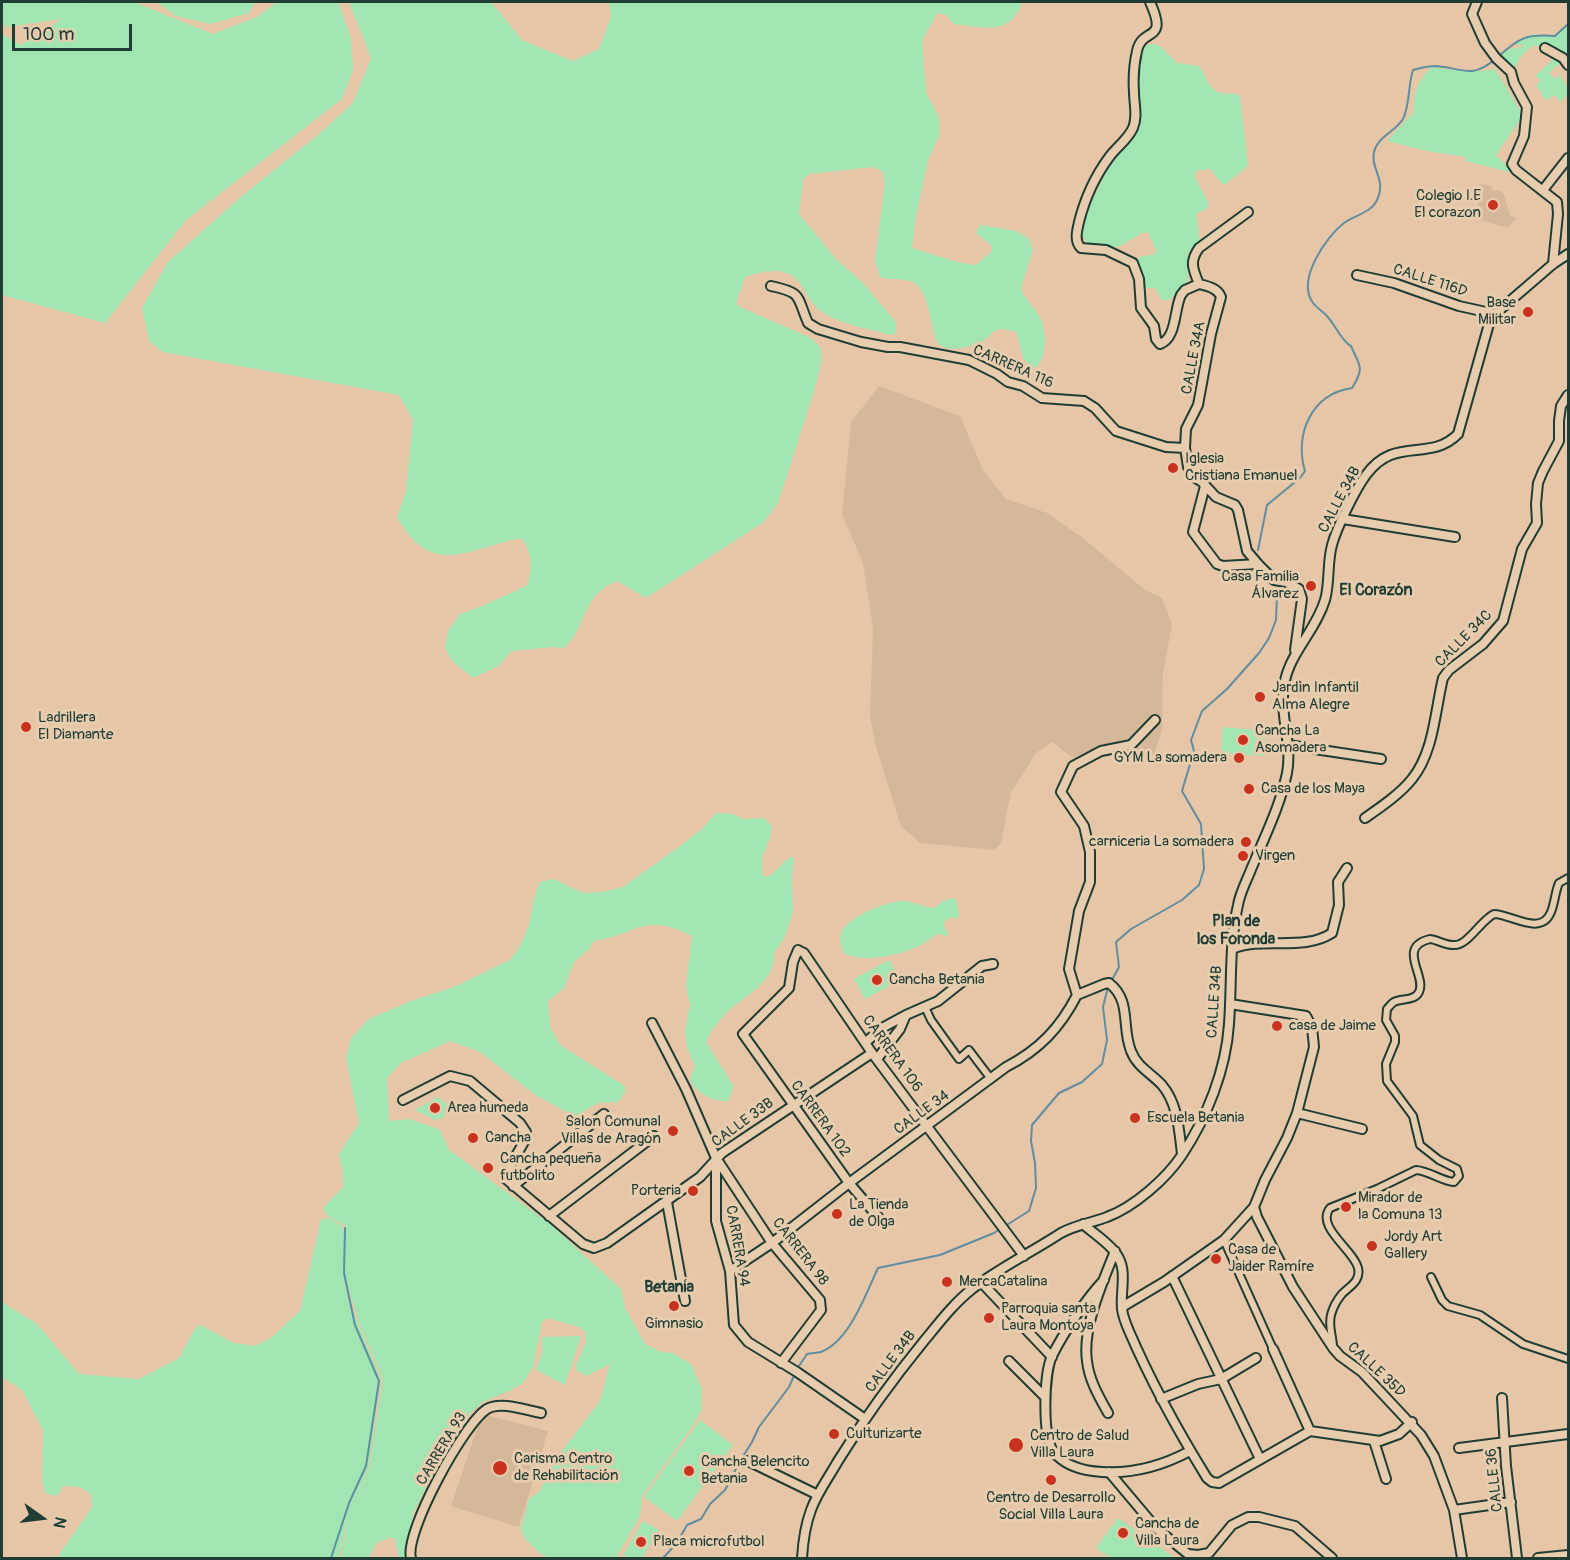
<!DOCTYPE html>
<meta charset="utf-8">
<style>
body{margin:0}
#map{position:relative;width:1570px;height:1560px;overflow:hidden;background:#e6c6a6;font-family:Pangolin,sans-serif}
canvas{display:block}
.frame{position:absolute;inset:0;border:3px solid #1f3d34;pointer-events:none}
.north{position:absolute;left:12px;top:1488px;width:60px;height:60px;-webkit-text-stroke:4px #e7ccae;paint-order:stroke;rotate:104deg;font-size:16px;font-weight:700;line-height:24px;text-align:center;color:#1f3d34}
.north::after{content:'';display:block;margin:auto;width:21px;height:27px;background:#1f3d34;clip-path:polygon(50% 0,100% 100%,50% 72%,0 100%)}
.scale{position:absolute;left:12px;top:24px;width:120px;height:27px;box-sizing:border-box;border:3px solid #1f3d34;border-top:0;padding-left:8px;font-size:18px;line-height:21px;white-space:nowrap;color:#1f3d34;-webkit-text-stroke:4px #e7ccae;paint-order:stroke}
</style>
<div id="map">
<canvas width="1570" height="1560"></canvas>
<div class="frame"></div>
<div class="north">N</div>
<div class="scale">100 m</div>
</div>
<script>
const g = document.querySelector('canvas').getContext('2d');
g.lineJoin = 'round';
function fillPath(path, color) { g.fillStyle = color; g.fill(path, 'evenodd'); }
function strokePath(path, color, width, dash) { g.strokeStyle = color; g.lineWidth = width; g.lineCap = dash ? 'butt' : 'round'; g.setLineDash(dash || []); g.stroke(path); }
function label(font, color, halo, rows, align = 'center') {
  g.font = font + ' Pangolin,sans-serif'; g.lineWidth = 6; g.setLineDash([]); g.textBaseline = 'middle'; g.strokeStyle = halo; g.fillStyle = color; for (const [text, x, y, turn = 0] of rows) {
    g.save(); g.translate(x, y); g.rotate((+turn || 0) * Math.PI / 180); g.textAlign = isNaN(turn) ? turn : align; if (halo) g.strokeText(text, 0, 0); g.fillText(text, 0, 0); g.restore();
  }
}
const built = new Path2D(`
 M1481,184L1491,186L1492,190L1501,191L1504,194L1510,216L1516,218L1508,228L1476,219Z
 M879,386L960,416L983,470L1006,499L1047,513L1083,538L1145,590L1162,598L1172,624L1163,674L1162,730L1154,755L1141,762L1122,748L1073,758L1052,742L1037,752L1011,792L1001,843L994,850L920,843L901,826L876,747L870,717L873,628L863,563L842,515L851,422Z
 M482,1414L548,1431L519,1527L451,1506Z`);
const green = new Path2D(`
 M2,2H88L87,4L91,2H134L213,34L257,17L277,2H338L351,38L353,70L342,99L186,220L105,323L2,295V34L21,45L62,19L7,27L2,23Z
 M157,2H255L249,13L210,24L176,16Z
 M349,2H491L522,40L573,61L599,49L611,16L609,2H1022C1010,37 984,27 954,24L946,15L937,13L922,41L926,93L939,117V136L928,160L916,216L912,248L957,262L976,265L992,251V246L976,233L980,225L1016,231L1029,239L1033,249L1021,289C1026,301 1038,311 1042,322C1046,336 1047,359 1035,368C1019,362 1022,345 1016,332C1009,330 1004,328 998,330C992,331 991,335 987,338C980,345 952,352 943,347C928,339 934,300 916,284C907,277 890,281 880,277L875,261L885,183L883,172L873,167L809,174L803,179L799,214L836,259L863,283L896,322V333L891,335C869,329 843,325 824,313C809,304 807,292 798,281C785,265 761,272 745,277L736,303L740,307L811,338L820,347L822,357L816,385L778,503L764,522L646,598L617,581C580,596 588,626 564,648L552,647L512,651L498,666L473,678L452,661L445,648L448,631L460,614L480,607L528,585C532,567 533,553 521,538C469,548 432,580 397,517L406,491L413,420L399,395L163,352L149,341L142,308L168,262L243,195L319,134L353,103L371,58Z
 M1568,26V61H1562L1549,73L1555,79L1560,75L1568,90V93L1561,102L1554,95L1547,100L1541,95L1542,93L1536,85L1541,80L1535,76L1554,59C1551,49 1543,48 1534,45L1522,55L1511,72L1496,58L1506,50L1526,46L1513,44L1532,34L1555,36Z
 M1154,44L1160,46L1177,63L1199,66C1206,75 1208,90 1221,93C1229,95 1230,91 1240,96L1248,166L1226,184H1222L1210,169L1196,171L1195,177L1208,202V208L1196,214L1200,241L1188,253V280L1170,300H1162L1155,288H1145L1138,261L1139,257L1155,254L1156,250L1148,233L1144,232L1118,247L1087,244L1082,235L1088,210L1107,170L1140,128L1138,78L1141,56L1146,45Z
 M1432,67C1453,70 1474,74 1495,69L1523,115L1496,155L1514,173L1465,161L1466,157L1427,151L1387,141L1413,113C1413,96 1418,78 1432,67Z
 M1223,727L1265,731L1264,756L1221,753Z
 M716,813L733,814L743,819L764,818L772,826L770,838L762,857V873L765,877L771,875L790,857L794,858L792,877L793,912L784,939L774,953C776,986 738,997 721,1019C715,1026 709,1034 706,1042L733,1085L732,1093L728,1101C712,1102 696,1093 690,1079L695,1067L687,1047L685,1032L690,1005L686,986L692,936C644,912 638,934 594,941L589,949L574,962L564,988L548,1001L550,1027L560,1045L625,1086V1093L618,1102L598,1103L577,1115L570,1114L534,1094L480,1052L450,1041L401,1063L387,1078L389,1121L411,1119L440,1130L449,1150L550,1224L621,1289L625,1308L645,1344L661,1352L673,1353L691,1364L702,1389L701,1411L694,1424L642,1496L640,1516L617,1556L618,1558H551L541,1554L524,1538L521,1528L529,1499L540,1491L556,1459L600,1401L610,1364L587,1376L577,1371L576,1365L586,1342L585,1331L579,1327L548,1318L542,1322L533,1367L523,1383L509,1391L483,1402L469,1414L436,1468L413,1513L408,1555L410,1558H399L395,1540L391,1537L377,1543L368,1558H341L349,1514L339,1558H57L92,1507L91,1494L80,1487L63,1486L59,1494L55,1496L45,1493L42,1480L43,1430L22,1390L2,1377V1302L37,1324L79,1374L139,1379L179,1358L196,1327L201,1325L234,1343L255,1346L271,1338L300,1311L321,1219L329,1218L342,1226L346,1235V1226L328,1216L323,1208L343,1187V1175L339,1154L359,1123L346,1058L351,1038L369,1019L411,1001L454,987L510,960L519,948L529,925L534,898L540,882L554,879L583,893L602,892L623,887L680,846L702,829ZM345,1275L358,1319L383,1379L370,1466L350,1514L369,1466L381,1379L354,1313Z
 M951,898L956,900L959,916L956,919L952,917L945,921L944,927L948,934L946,936L938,934C931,937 928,941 922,944C904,955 862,964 844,953C842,947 839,940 841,934C846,917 885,902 902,901C912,901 923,907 934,908L942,902Z
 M889,960L900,980L865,999L854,979Z
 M438,1097L454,1110L453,1113H445L444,1117L436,1120L415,1110Z
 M581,1336L565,1385L536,1370L542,1353V1337Z
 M700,1420L733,1445L677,1521L644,1497Z
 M1118,1518L1175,1558H1111L1096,1548Z
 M643,1521L659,1530L642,1558H630L623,1555Z`);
const stream = new Path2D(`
 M1499,56C1520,37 1527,34 1555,36L1568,24
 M1258,550L1267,505L1300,478L1305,471C1294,435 1311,394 1352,388C1365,367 1360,367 1351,346C1342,342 1335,324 1326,315C1322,311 1316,307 1313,303C1296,280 1326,237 1344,223C1355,215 1371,213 1377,200C1387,179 1370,169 1374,152C1377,137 1395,132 1403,119C1410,105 1408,85 1413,70C1420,68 1429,66 1436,66C1462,68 1472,79 1494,60
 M331,1558L349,1503L366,1466L379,1381L355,1325L344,1273L345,1228
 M663,1558L677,1543L687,1525L701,1519L710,1504L725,1490L740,1461L752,1442L759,1427L789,1387L797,1369L807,1354C812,1353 817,1353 821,1352C850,1341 866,1293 878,1268L940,1255L994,1233L1029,1211L1036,1188L1035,1163L1031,1141L1032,1125L1059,1093L1082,1082L1102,1064L1107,1040L1103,1007L1108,987L1119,967L1116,942L1131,929L1182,900L1199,885L1204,869L1201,824L1182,791L1194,751L1191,740L1202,711L1227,689L1259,653L1269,638L1276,620L1277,595L1275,592`);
const pedestrian = new Path2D(`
 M925,1007L931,1020L959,1059L969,1050L991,1079
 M1224,1240L1273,1349
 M1431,1277L1442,1300L1448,1306L1480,1315L1523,1344L1568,1359
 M1333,1347C1333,1336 1328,1327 1331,1315C1333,1307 1337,1300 1342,1294C1350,1286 1361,1281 1358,1268C1354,1250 1315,1227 1330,1208L1377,1189L1416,1170C1430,1171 1441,1181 1454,1182L1459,1176L1457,1169L1439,1160L1420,1145L1413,1116L1387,1081L1386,1064L1395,1042V1036L1386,1020L1387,1009C1388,1008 1392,1003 1394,1002C1402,998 1415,1001 1419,992C1427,976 1396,947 1430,939C1438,940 1445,945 1453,945C1467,947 1480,921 1494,914C1511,914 1541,937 1551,912C1555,902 1555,892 1559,883L1568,878`);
const minor = new Path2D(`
 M1150,2C1169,44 1142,26 1137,51C1134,64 1133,78 1134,92C1134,104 1138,116 1133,128C1128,139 1117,147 1110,156C1095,176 1085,198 1079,222C1077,231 1074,241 1081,248L1106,250L1133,263L1139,279L1141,308L1154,326L1156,339L1160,344C1177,338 1174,309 1181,295L1185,290L1199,284
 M1477,2L1472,14L1485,43L1496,58L1511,72L1514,83L1527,107L1524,136L1512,164L1516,170L1557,202L1558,214L1553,264
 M1545,48L1563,58L1568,65
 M1543,190L1568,158
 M1248,212L1199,248C1189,262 1193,269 1199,284C1207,286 1218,288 1221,297L1211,334L1198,405L1186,429L1185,448L1188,467L1191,475L1202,482L1216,497L1235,505L1238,510L1247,551L1258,564L1274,580L1286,582L1299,589L1302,599L1295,650
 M1357,275L1394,283L1459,306L1495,314
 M771,286C803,293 796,295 808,323L818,329L861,342L888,347H900L969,360L997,374L1008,382L1023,386L1042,398L1084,401L1095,408L1116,431L1166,447L1185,448
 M1205,486L1193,532L1217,564L1223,566L1258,564
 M1343,519L1455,537
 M1155,720L1131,745L1101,751L1073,766L1061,792L1084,826L1090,852V882L1079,911L1069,969L1077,995L1104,984L1109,983C1132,1001 1121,1026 1131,1051C1137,1067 1151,1073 1162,1085C1178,1104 1179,1130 1182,1154
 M1288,745L1381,759
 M1365,818C1381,807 1400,794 1412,779C1434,752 1435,711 1443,678L1449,670L1483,644L1503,621L1522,549L1537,523L1536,504L1538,483L1543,471L1559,441V421L1561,406L1568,395
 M1232,949C1263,936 1303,952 1332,933L1339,905L1338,882L1347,868
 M652,1023L686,1089L716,1158V1221L730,1271L734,1325L748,1342L797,1372L865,1419
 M866,1042L882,1028L906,1015
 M877,1059L900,1029L906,1015L938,1001L982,966L993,964
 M403,1100L450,1076L470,1081L520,1123L526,1132L525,1140L505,1175L506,1179L583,1244L594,1248L607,1243L700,1177L722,1153L872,1053
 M1297,1113L1362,1129
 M716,1158L772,1243L820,1300L821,1310L781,1363
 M513,1186L604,1114
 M667,1202L685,1301
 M1254,1207L1257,1217L1293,1287L1333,1348L1340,1356L1362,1372L1421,1435L1434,1456L1454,1510L1462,1558
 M549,1216L654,1136
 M878,1217L849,1183L743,1034L789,988L793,962L798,950L804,953L872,1053L1024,1256
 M1083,1224C1093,1233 1106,1241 1114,1251C1129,1268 1120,1289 1122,1309C1123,1317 1126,1324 1129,1331C1151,1382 1178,1431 1207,1478L1212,1482L1219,1483L1310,1431
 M730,1271L772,1243L849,1183L1006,1067C1039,1050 1060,1028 1077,995
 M1172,1276L1260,1459
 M1104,1280C1086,1299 1064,1332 1052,1356C1044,1373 1042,1435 1053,1451C1064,1466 1085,1471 1102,1472C1134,1474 1162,1466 1190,1451
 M981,1282L1052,1357
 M1122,1307L1164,1282L1224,1240L1254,1207L1265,1180L1287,1138L1297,1113L1314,1047L1312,1027L1306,1016L1230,1004
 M1273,1349L1310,1431
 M1009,1361L1045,1397
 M1502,1398L1506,1466L1517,1558
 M1161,1399L1198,1384L1221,1379L1256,1358
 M1108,1413C1099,1397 1089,1380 1087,1361C1082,1327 1103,1282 1115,1251
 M1310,1431L1380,1441L1399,1434L1412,1422
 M1374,1441L1386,1479
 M1459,1448L1568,1434
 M748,1461L818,1495
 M1109,1472L1157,1529L1188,1554L1198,1555L1209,1553L1232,1525L1248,1517H1259L1295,1526L1332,1558
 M1454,1510L1511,1502
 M411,1558C404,1533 464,1423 487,1409C501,1401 525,1410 541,1413
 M802,1558C803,1542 805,1526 811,1510C817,1493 829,1477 838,1461C864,1419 893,1379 924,1341C939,1323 953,1304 972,1289C999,1268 1032,1252 1061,1233C1075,1225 1092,1223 1107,1217C1134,1207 1166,1179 1182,1155C1207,1117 1226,1070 1229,1024C1232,984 1229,944 1238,905C1240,893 1246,882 1250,872C1263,840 1280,807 1287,773C1292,747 1282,722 1283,696C1284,656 1314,636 1325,600C1330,583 1327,563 1332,545C1337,527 1355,490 1366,475C1395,435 1429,463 1458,434L1489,324L1495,314L1553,264L1568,254
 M1538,1558L1568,1555`);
const markers = [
 [1493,205,6,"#c8321e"],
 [1528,312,6,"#c8321e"],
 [1173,468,6,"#c8321e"],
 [1311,586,6,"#c8321e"],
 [1260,697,6,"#c8321e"],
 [26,727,6,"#c8321e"],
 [1243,740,6,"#c8321e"],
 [1239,758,6,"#c8321e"],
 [1249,789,6,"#c8321e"],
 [1246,842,6,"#c8321e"],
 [1243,856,6,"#c8321e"],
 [877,980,6,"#c8321e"],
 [1277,1026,6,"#c8321e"],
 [435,1108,6,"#c8321e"],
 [1135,1118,6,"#c8321e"],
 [673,1131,6,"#c8321e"],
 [473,1138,6,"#c8321e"],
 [488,1168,6,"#c8321e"],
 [693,1191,6,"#c8321e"],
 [1346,1207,6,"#c8321e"],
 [837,1214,6,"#c8321e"],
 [1372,1246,6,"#c8321e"],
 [1216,1259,6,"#c8321e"],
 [947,1282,6,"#c8321e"],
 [674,1306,6,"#c8321e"],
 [989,1318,6,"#c8321e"],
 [834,1434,6,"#c8321e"],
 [1016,1445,8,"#c8321e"],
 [500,1468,8,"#c8321e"],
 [689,1471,6,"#c8321e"],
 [1051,1480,6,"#c8321e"],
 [1123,1533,6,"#c8321e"],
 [641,1542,6,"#c8321e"]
];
const poiNames = [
 ["Colegio I.E",1481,196,"right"],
 ["El corazon",1481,213,"right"],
 ["Base",1516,303,"right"],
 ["Militar",1516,320,"right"],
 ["Iglesia",1185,459],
 ["Cristiana Emanuel",1185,476],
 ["Casa Familia",1299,577,"right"],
 ["Álvarez",1299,594,"right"],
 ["Jardìn Infantil",1272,688],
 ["Alma Alegre",1272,705],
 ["Ladrillera",38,718],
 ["El Diamante",38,735],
 ["Cancha La",1255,731],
 ["Asomadera",1255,748],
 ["GYM La somadera",1227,758,"right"],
 ["Casa de los Maya",1261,789],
 ["carniceria La somadera",1234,842,"right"],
 ["Virgen",1255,856],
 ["Cancha Betania",889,980],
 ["casa de Jaime",1289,1026],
 ["Area humeda",447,1108],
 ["Escuela Betania",1147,1118],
 ["Salon Comunal",661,1122,"right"],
 ["Villas de Aragón",661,1139,"right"],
 ["Cancha",485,1138],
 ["Cancha pequeña",500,1159],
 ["futbolito",500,1176],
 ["Porteria",681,1191,"right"],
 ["Mirador de",1358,1198],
 ["la Comuna 13",1358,1215],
 ["La Tienda",849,1205],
 ["de Olga",849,1222],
 ["Jordy Art",1384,1237],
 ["Gallery",1384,1254],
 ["Casa de",1228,1250],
 ["Jaider Ramíre",1228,1267],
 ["MercaCatalina",959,1282],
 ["Parroquia santa",1001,1309],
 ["Laura Montoya",1001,1326],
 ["Gimnasio",674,1324,"center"],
 ["Culturizarte",846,1434],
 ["Centro de Salud",1030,1436],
 ["Villa Laura",1030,1453],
 ["Carisma Centro",514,1459],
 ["de Rehabilitación",514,1476],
 ["Cancha Belencito",701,1462],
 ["Betania",701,1479],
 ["Centro de Desarrollo",1051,1498,"center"],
 ["Social Villa Laura",1051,1515,"center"],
 ["Cancha de",1135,1524],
 ["Villa Laura",1135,1541],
 ["Placa microfutbol",653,1542]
];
const streetNames = [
 ["CALLE 116D",1430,281,18],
 ["CALLE 34A",1194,358,-79],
 ["CARRERA 116",1013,367,24],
 ["CALLE 34B",1340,500,-62],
 ["CALLE 34C",1464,639,-45],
 ["CALLE 34B",1215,1002,-86],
 ["CARRERA 106",892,1054,54],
 ["CALLE 34",922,1113,-36],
 ["CARRERA 102",820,1119,54],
 ["CALLE 33B",743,1123,-36],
 ["CARRERA 94",737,1246,80],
 ["CARRERA 98",800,1252,52],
 ["CALLE 34B",891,1362,-53],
 ["CALLE 35D",1376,1370,43],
 ["CARRERA 93",442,1449,-59],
 ["CALLE 36",1495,1480,-96]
];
const neighbourhoodNames = [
 ["El Corazón",1376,591],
 ["Plan de",1236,922],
 ["los Foronda",1236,940],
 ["Betania",669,1288]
];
fillPath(built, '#d5b899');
fillPath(green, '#a1e6b2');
strokePath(stream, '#5f8da1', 2);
strokePath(pedestrian, '#1f3d34', 10);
strokePath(minor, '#1f3d34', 12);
strokePath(pedestrian, '#e7ccae', 6);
strokePath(minor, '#e7ccae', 8);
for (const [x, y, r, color] of markers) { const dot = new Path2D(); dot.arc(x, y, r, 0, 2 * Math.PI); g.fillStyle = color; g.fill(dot); strokePath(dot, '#e7ccae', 2); }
label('15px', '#1f3d34', '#e7ccae', poiNames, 'left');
label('15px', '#1f3d34', '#e7ccae', streetNames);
label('bold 16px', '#1f3d34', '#e7ccae', neighbourhoodNames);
</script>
